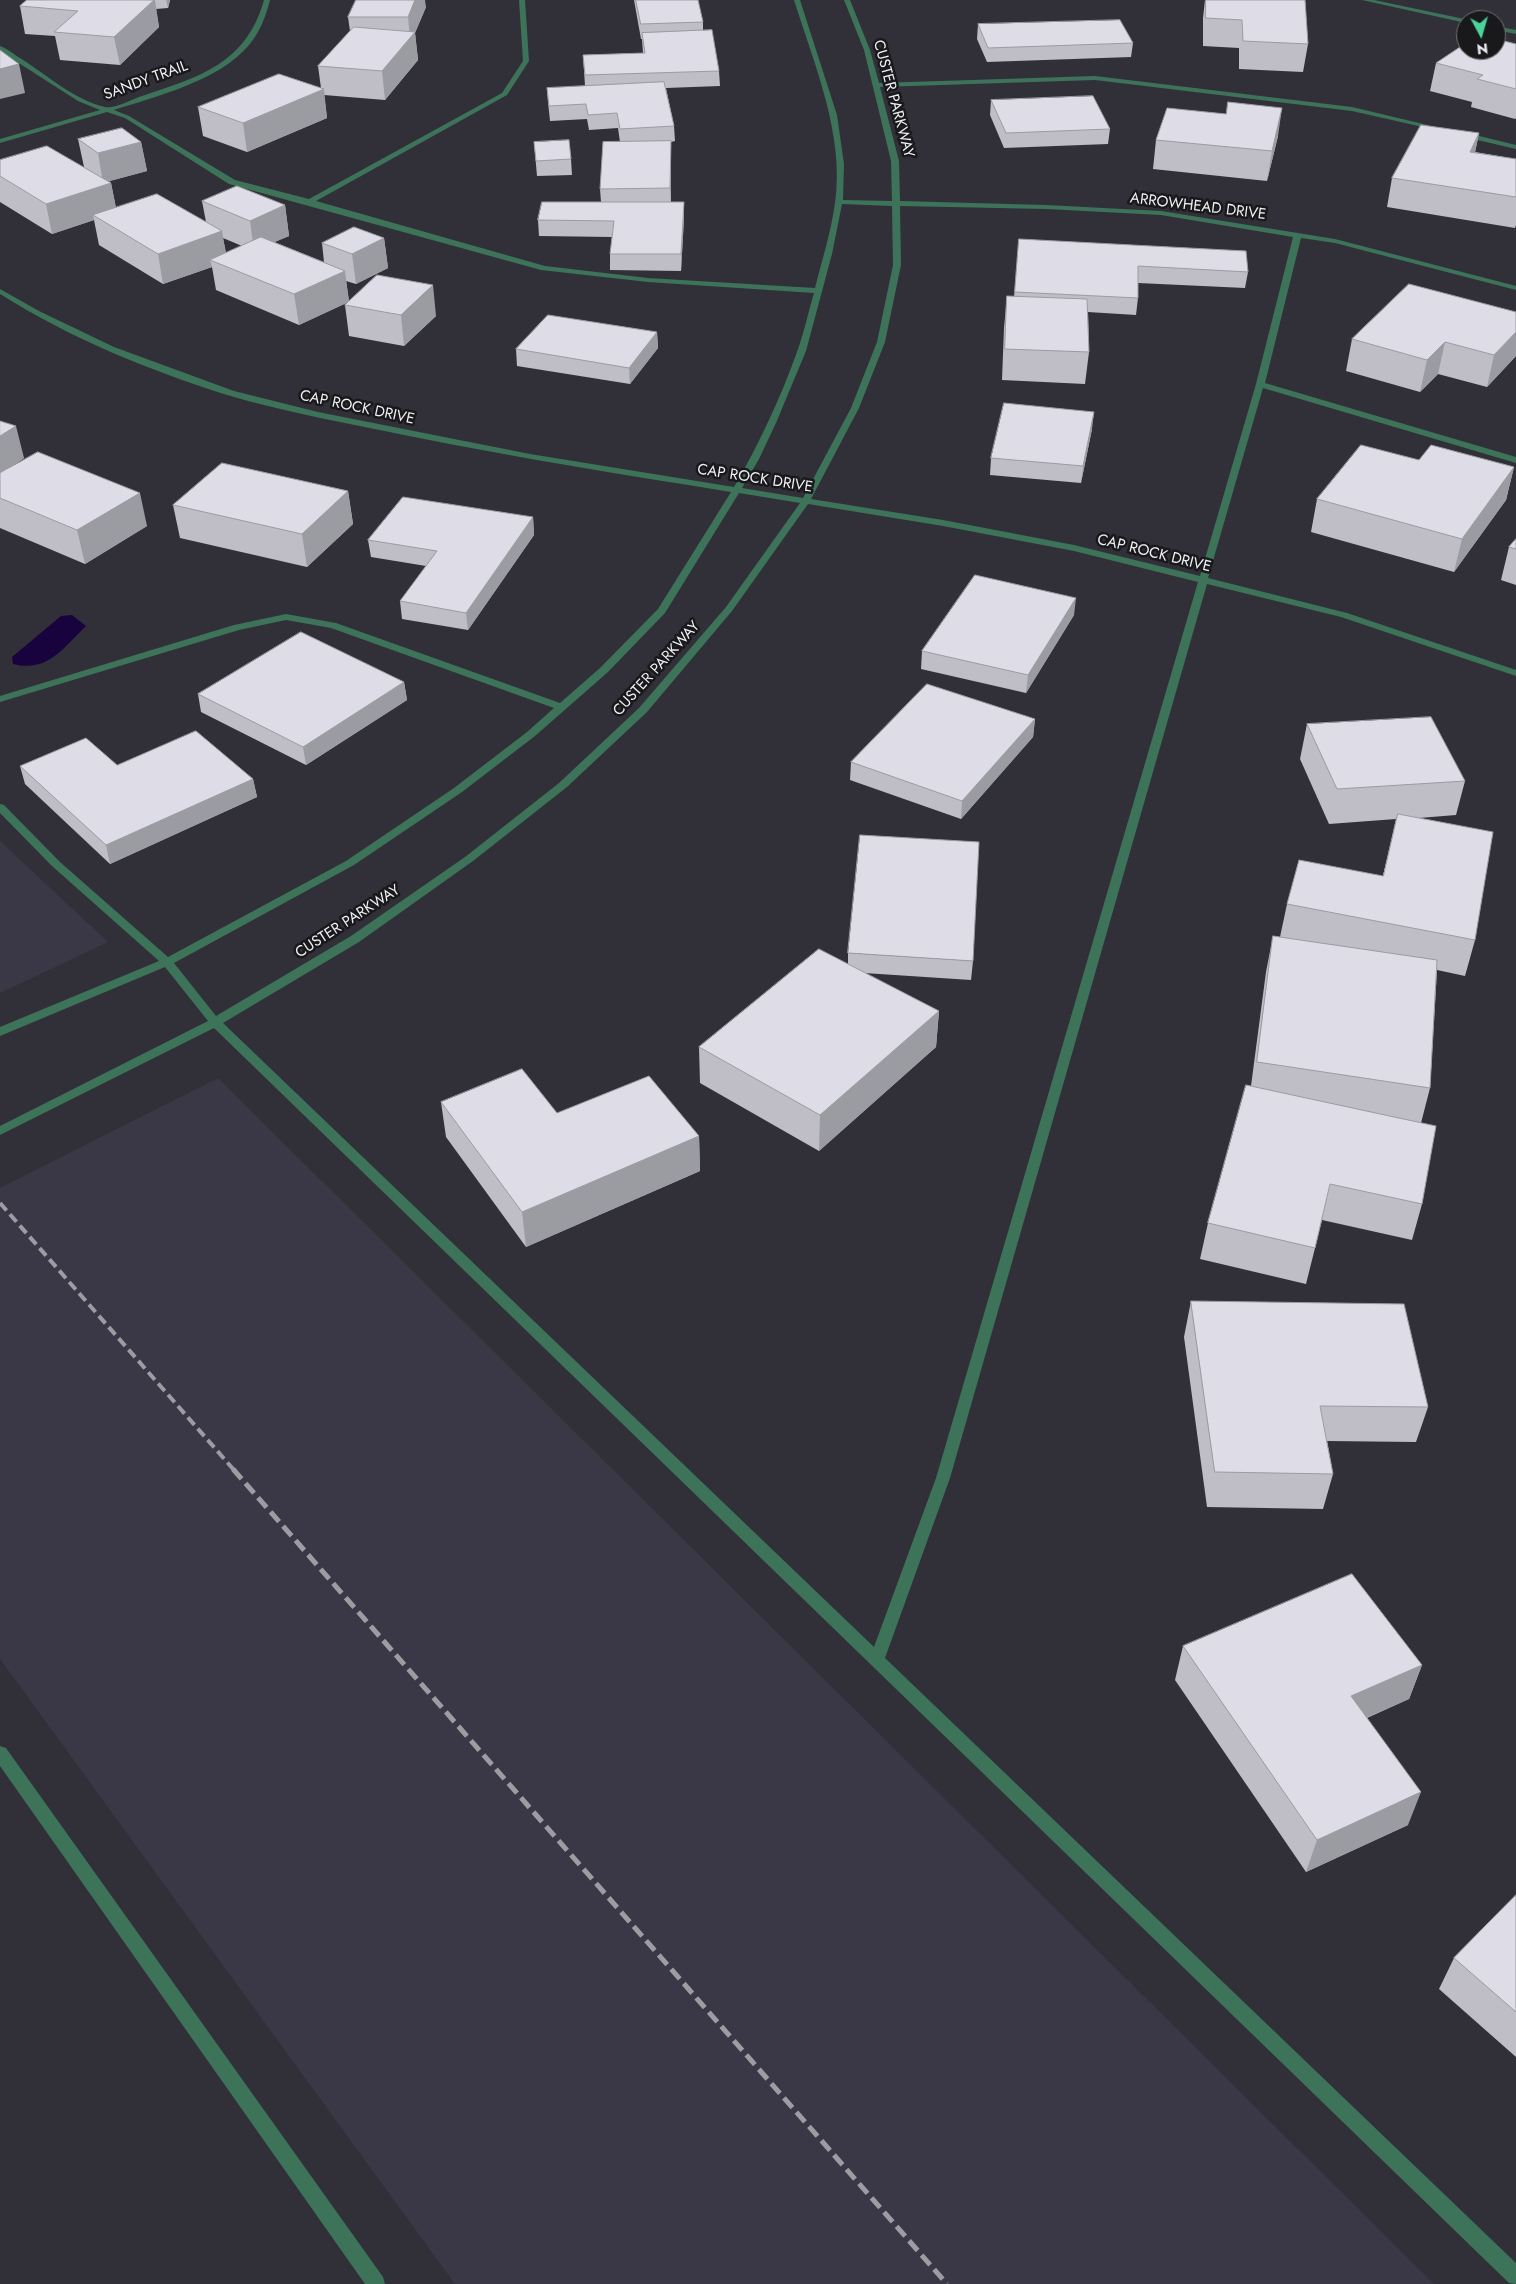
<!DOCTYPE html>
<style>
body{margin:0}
#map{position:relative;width:1516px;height:2284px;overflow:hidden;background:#313038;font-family:Jost,sans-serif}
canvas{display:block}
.north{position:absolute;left:1456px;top:10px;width:50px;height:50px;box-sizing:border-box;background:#19191c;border:1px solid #6f6f72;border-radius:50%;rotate:174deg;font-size:14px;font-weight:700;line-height:20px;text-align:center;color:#efeff4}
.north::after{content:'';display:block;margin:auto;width:18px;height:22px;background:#4cd39a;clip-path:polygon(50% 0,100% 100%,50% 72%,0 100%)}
</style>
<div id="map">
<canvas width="1516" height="2284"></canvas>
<div class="north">N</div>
</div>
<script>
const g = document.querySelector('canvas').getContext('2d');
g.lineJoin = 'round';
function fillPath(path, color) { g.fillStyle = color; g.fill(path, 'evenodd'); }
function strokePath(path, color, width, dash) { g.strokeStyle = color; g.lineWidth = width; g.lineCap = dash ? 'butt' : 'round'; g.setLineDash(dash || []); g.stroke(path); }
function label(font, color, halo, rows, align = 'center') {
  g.font = font + ' Jost,sans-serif'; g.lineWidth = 5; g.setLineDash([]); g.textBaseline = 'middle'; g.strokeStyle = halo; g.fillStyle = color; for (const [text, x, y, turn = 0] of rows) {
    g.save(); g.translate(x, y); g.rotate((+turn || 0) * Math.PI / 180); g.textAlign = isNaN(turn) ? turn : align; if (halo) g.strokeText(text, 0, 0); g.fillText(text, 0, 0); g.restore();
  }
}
const built = new Path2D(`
 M0,841L108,942L0,993Z
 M218,1078L1434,2284H455L0,1659V1188Z`);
const water = new Path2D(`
 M72,615L86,626C64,647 48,673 13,664L12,657L61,616Z`);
const minor = new Path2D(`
 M264,0H270C266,16 260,32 249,45C219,81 157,96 114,110L129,116L235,180L309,199L502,93L523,61L519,0H525L529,61L507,95L316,201L545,266L648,278L815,288C822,260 831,232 835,203C845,135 814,64 794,0H800L837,115L844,164L843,200L892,201L891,161L864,50L844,0H850L870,50L879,83L1095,76L1352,107L1440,128L1436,130L1352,111L1095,80L880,87L899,161L900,201L1046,205L1161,211L1335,239L1516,286V290L1335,243L1301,238L1265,383L1516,457V463L1263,388L1208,578L1347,613L1516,670V676L1341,617L1207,584L950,1478L885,1658L1516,2263V2284L1509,2283L214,1028L0,1135V1126L208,1021L165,967L0,1036V1027L159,961L52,866L0,813V804L4,805L60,862L168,957L346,861L454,788L527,732L554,708L331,628L286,620L239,630L0,702V696L234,625L286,614L336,623L560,703L600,668L658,609L731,492C625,475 519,458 414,437C352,424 288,413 227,395C148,370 70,338 0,294V289L39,311L114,347L234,391L318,412L530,454L734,487C759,444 780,399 797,352C804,333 808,313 814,293L648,282L541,270L229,184L125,118L107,112L0,143V139L100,110L78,101L0,51V46C8,49 15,55 23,60C48,76 75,100 105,107C115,109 132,99 142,96C199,77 246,64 264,0ZM842,204L892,206L893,265L877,342L851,408L803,498L742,488L759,459L776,423L806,351L832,254ZM900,206L1046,209L1161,215L1293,237L1256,384L1200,576L1074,545L943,520L811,499L859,408L885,342L901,265ZM739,493L800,503L726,607L639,708L559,783L465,857L351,936L216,1016L174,963L354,865L462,792L535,736L608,672L665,613ZM808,504L943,526L1074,551L1198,582L936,1478L874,1647L223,1023L359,942L473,861L567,787L647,712L732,611Z
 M1362,0H1374L1469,20H1466V23Z
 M1496,26L1516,30V34L1496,30Z
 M1463,132L1516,145V149L1460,136L1459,134Z
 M0,1746L6,1748L383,2277L385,2284H365L0,1766Z`);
const railFar1 = new Path2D(`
 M0,1203L234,1470`);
const rail = new Path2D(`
 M233,1469L947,2284`);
const wall = new Path2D(`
 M27,0H170L168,8L156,9L159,27L120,65L60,60L55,36L25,34L20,6Z
 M634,0H698L703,22V31L719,71L720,86L666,88L674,126L675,141L671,142V202H684V218L681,271L610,270V254L612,237L539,236L538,220L601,202L600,189L620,142L618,128L589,130L587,119L550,121L548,102L547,88L585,86L583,55L643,53L642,39H641Z
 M1205,0H1305L1308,44L1303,72L1239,69V48L1203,46V18Z
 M426,7L415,33L418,60L385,100L324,95L327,118L247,152L203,136L198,107L321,88L318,66L350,31L348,17Z
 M978,24L1133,43L1131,57L987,62L977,39Z
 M1516,44V118L1515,119L1471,107L1472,102L1430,91L1436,63Z
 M991,100L1110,129L1108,144L1004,148L990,115Z
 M1479,133L1475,152L1516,159V225L1515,228L1387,207L1392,178Z
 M1278,136L1267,181L1153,169L1156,140Z
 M78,139L141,142L147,171L109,181L111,183L116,208L206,222L202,201L285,205L289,236L274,242L324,262L322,243L384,238L388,268L356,284L346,281L349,301L436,316L404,346L349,336L345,305L348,302L299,325L216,290L212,267L163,284L99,245L94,220L52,234L0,202V160L84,167ZM223,238L242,246L226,253Z
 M534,142L571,159L572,175L537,176Z
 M1019,239L1248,272L1245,288L1138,283V298L1136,315L1088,312L1089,352L1085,384L1002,380L1004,328L1007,296L1014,297Z
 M1516,312V356L1487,387L1438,374L1420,392L1346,371L1352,339Z
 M657,332L658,348L630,384L517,366L516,349Z
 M0,421L24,458L8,469L147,526L85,564L0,528Z
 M1092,429L1081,483L990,475L991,458Z
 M1419,460L1514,467L1506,500L1454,572L1311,532L1317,499Z
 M348,491L353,524L307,567L180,538L173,505Z
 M533,517L534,535L468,630L402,619L400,601L426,566L371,557L368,540Z
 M1516,539V585L1501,580L1509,547Z
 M1074,615L1026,693L921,669L922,651Z
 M404,682L407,700L306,765L201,712L198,694Z
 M1035,719L1033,737L961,819L850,780L851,762Z
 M1307,724L1465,781L1456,815L1419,818L1475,940L1465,976L1437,970L1430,1088L1421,1123L1422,1204L1412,1240L1322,1220L1306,1284L1200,1259L1208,1223L1251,1086L1266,972L1273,936L1280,937L1287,904L1383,876L1396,819L1329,824L1300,759Z
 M117,765L253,779L257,797L110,864L25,784L20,766Z
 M848,953L973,961L971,980L864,973L939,1011L936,1047L819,1151L700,1083L699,1047L848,964Z
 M441,1102L557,1113L699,1136L700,1171L526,1247L446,1137Z
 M1191,1301L1428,1407L1416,1442L1327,1441L1333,1474L1323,1509L1207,1507L1184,1337Z
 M1183,1646L1422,1665L1409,1699L1367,1718L1408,1825L1306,1872L1175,1680Z
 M1516,1895V2057L1439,1989L1454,1958Z`);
const shadedWall = new Path2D(`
 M154,0H155L159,27L120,65L114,37Z
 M166,0H170L168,8Z
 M415,0H425L426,7L415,33L418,60L385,100L382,71L410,38L408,17Z
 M19,64L25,93L0,99V69Z
 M324,89L327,118L247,152L243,123Z
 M1282,108L1278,136L1267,181L1272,151Z
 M1479,133L1473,163L1470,152Z
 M671,141V204L670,188Z
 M141,142L147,171L103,183L98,153Z
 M111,183L117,213L93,215L94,220L52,234L46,204Z
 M684,202V218L681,271V254Z
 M285,205L289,236L254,251L250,221Z
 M222,231L227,262L210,260L212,267L163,284L158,254Z
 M384,238L388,268L356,284L352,254Z
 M345,271L349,302L299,325L294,294Z
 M433,285L436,316L404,346L401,315Z
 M657,332L658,348L630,384L629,368Z
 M1516,332V356L1487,387L1494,355Z
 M1445,342L1438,374L1420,392L1427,360Z
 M1094,412L1092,429L1081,483L1083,466Z
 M16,426L24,458L0,474V436Z
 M1514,467L1506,500L1454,572L1462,539Z
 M348,491L353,524L307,567L302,534Z
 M140,493L147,526L85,564L77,530Z
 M533,517L534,535L468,630L466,613Z
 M1076,598L1074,615L1026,693L1028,675Z
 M404,682L407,700L306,765L303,747Z
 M1035,719L1033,737L961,819L962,801Z
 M253,779L257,797L110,864L106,845Z
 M939,1011L936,1047L819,1151L820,1115Z
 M699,1136L700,1171L526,1247L522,1212Z
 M1422,1665L1409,1699L1340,1729L1351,1696Z
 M1421,1792L1408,1825L1306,1872L1317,1840Z`);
const building = new Path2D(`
 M27,0H154L114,37L54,32L78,11L20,6Z
 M356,0H415L408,17H348Z
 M636,0H698L703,22L641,24Z
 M1206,0H1305L1308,44L1243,41L1242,20L1206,18Z
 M1120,20L1133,43L988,48L978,24Z
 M354,27L415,32L382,71L318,66Z
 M712,30L719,71L585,75L583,55L645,53L642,33Z
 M1496,39L1516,44V89L1477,79L1483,75L1436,63L1466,43V50H1496Z
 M0,50L19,64L0,69Z
 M279,74L324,89L243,123L198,107Z
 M664,82L674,126L620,129L617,113L588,115L586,104L549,106L547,88Z
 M1093,96L1110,129L1006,133L991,100Z
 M1228,102L1282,108L1272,151L1156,140L1167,108L1226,114Z
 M1421,125L1479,133L1470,152L1516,159V197L1392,178Z
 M122,128L141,142L98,153L78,139Z
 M569,140L571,159L536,161L534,142Z
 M671,141L670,188L600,189L603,142Z
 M47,146L111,183L46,204L0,176V160Z
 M237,186L285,205L250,221L202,201Z
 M157,194L222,231L158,254L93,215Z
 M542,202H684L681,254H610L614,221L538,220Z
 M354,227L384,238L352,254L322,243Z
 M261,237L345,271L294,294L210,260Z
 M1019,239L1246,251L1248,272L1138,266V298L1015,292Z
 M377,275L433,285L401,315L345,305Z
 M1409,284L1516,312V332L1494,355L1445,342L1427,360L1352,339Z
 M1007,296L1087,299L1089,352L1005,349Z
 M548,315L657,332L629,368L516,349Z
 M1004,403L1094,412L1083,466L991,458Z
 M0,421L16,426L0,436Z
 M1361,445L1419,460L1431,445L1514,467L1462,539L1317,499Z
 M38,452L140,493L77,530L0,498V473Z
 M222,463L348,491L302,534L173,505Z
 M403,497L533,517L466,613L400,601L437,551L368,540Z
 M1516,539V549L1509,547Z
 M975,575L1076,598L1028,675L922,651Z
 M301,632L404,682L303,747L198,694Z
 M927,684L1035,719L962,801L851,762Z
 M1431,717L1465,781L1337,789L1307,724Z
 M196,731L253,779L106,845L20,766L86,738L117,765Z
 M1398,814L1493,832L1475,940L1287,904L1299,860L1383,876Z
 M860,835L979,842L973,961L848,953Z
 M1273,936L1437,960L1430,1088L1257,1062Z
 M819,949L939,1011L820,1115L699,1047Z
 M522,1069L557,1113L649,1076L699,1136L522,1212L441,1102Z
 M1246,1085L1436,1126L1422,1204L1330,1184L1315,1248L1208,1223Z
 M1191,1301L1404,1304L1428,1407L1320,1406L1333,1474L1215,1472Z
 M1352,1574L1422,1665L1351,1696L1421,1792L1317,1840L1183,1646Z
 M1516,1895V2012L1454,1958Z`);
const farStreetnames = [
 ["SANDY TRAIL",146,81,-20],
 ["CUSTER PARKWAY",893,99,75],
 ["ARROWHEAD DRIVE",1198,207,7],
 ["CAP ROCK DRIVE",357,408,12],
 ["CAP ROCK DRIVE",755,479,9],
 ["CAP ROCK DRIVE",1154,554,14],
 ["CUSTER PARKWAY",657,669,-48],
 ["CUSTER PARKWAY",348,922,-33]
];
fillPath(built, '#3a3846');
fillPath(water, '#18033f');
fillPath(minor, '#3c7359');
strokePath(railFar1, '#9d9ca3', 4, [10, 5]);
strokePath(rail, '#9d9ca3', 5, [13, 6]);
fillPath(wall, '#bfbec7');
fillPath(shadedWall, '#9b9ba2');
fillPath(building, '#dedde7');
strokePath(building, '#9b9ba2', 1);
label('15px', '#efeff4', '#19191c', farStreetnames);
</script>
